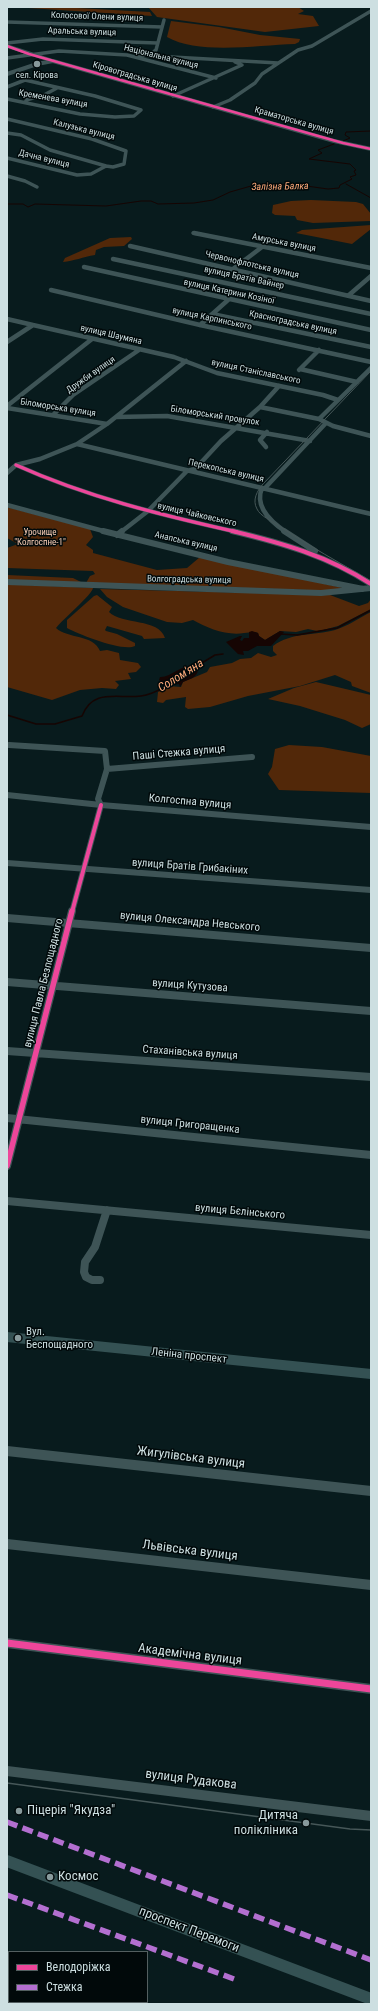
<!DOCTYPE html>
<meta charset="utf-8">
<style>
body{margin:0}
#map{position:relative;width:378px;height:2011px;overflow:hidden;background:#081b1d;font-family:"Roboto Condensed",sans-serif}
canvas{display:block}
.frame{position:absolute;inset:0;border:8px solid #cddfe1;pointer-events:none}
.legend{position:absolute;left:8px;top:1951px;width:140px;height:52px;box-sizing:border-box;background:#01090a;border:1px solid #535f60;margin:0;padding:5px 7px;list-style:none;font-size:12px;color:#cddfe1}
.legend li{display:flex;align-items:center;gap:8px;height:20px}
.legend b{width:20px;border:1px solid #535f60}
</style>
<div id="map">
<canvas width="378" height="2011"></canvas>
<div class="frame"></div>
<ul class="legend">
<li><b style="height:5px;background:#ed469a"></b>Велодоріжка</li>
<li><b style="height:5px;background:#b36fd0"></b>Стежка</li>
</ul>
</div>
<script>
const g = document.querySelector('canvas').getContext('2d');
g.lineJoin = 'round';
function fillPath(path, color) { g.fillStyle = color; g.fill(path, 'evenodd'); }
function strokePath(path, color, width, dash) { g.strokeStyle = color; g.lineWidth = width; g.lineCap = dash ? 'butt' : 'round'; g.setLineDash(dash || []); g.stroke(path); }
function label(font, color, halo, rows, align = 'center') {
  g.font = font + ' "Roboto Condensed",sans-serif'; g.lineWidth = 3; g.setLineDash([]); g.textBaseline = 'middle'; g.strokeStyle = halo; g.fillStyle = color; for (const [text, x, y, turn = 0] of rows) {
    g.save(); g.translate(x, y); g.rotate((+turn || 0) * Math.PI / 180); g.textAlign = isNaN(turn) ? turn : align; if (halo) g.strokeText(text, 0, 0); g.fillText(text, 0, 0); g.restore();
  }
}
const green = new Path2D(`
 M13,7H59L150,12L152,16Z
 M148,7H298L304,11L298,14L313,16L319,26L265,32L157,17Z
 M171,21L219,27L260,35L300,39L299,42L295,44C258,45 198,55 167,37Z
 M311,200L356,202L363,204L371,214V221L313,223L297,220L295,216L275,215L272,213L273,205L291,201Z
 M371,225V229L352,244L296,233L302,230Z
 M131,237L132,239L124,246L104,247L96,250L95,255C83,257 74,261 63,262L65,258L110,238Z
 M7,507L90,529L93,537L86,545L93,550V553L157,570L187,568L200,557L348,589L340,591L86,583L90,576L95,574L93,571L7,568V548L18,544L7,538Z
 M7,575L73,578L83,583L7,581Z
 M7,584L93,588C92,595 63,619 56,628C68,639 93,634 100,651L107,650L119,653L120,660L138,663L141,667L136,672L128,673L131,679L115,681L119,685L116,689L102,688L80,690L52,700L7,687Z
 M100,589L330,595L359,606L368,603L371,599V609L338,626L323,630L317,631L308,629L296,632L280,631L265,640L259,636L258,633C252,631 250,633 244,633C227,636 207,628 193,620L182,623L167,622L123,607L107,597Z
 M97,595L112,607L109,612C122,625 159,618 165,638L144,639L142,636L107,626L105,630L106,631L117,634L135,643V646C123,652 80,635 67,628V620L94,596Z
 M371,612V693L352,686L351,682L335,675L300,686L248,696L210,707L188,709L185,707L186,697L166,700L163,703L157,702L158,692L168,686L181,687L183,682L207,672L210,667L232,663L240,659L251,658L258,653L271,657L277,655L273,651V646C292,632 313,636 335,630C348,626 359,618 371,612Z
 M316,682L371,695V724L362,728L345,720L300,706L268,699L294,688Z
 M289,745L322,747L371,756V793L279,790L268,774L272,767L275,749Z`);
const water = new Path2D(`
 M252,631L258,633L259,636L265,640L280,631L284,632L271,646H257L248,651H243L244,655L238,654L226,642L240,636H242L240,640L242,641L244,638H249V632Z
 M191,666L198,670C197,678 189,679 183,682L180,687L179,684L169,685L159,680L160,677C170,678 179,666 191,666Z`);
const streamFar1 = new Path2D(`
 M343,141L350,138L345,135L346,132L371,131
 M346,184L371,198
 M7,204H23L28,207L35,204L106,206L141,201H151L158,204L194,203L213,200L230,192L251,186L292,184L328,189L339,188L340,185L352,179L350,177L356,175L354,171L356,170L350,164L309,159L322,153L318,150L334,144`);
const stream = new Path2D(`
 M280,634L297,635L337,628L371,610
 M192,669L215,655L223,654
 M7,715L36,724H55L82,716C93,688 117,699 141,696C152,695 161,689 170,684`);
const minorFar4 = new Path2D(`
 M7,22L162,27
 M7,43L43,39L157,43
 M7,46L53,61
 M147,53H152L156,50L164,20
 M137,55L278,63
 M7,58L59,51L127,55L216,78
 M7,87L25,80L95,96L141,110L134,116L115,117L80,114L7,99
 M173,96L242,65L235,62
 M26,100L44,95L57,88
 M213,107L230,100L255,83L262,74L298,50L312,46L371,11
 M7,119L92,139L126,151L124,164L113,167L106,166
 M7,133L21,135L50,150L106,166L91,174L77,175L7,158
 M7,176L25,181L37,187
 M193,233L200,234`);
const minorFar3 = new Path2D(`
 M194,233L371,268
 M130,246L371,301
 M113,259L371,314
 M84,267L371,330
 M233,269L262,247
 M51,290L200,325L371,362
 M349,295L371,276
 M212,314L371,347
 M7,319L33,325L7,342
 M33,325L174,357L217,373L323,395L338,400
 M200,325L228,300
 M300,369L357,382
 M299,370L319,350
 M7,406L92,339
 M260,407L319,419L333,426L371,436
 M7,408L107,424
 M53,415L73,395L139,350
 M116,417L167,416L310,441
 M319,419L371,368
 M77,444L371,514
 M266,447L260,440L267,432
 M16,465C87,497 161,515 237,532
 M7,473L16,465L40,459L77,444L107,424L186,361
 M262,488C254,507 271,522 286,532
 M265,488L326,423
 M7,505L107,532
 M121,532L148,511L187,471L195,469L221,441L260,407L279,386`);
const minorFar2 = new Path2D(`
 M103,531L228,562L363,589
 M232,531C282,543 328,556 371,584
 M284,531L315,551
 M117,535L122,531
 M7,582L321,593L371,588
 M9,745L105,751L107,769L98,799L101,805
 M107,769L252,757
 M7,795L101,805L371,827
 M7,863L371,890
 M72,912L101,805`);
const minorFar1 = new Path2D(`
 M7,918L371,948
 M7,982L371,1011
 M7,1051L371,1077
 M7,1118L371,1155
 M7,1166L72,911
 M7,1201L371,1235
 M100,1280H92L86,1277L84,1272L85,1262L95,1247L107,1210`);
const minor = new Path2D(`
 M7,1451L371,1491
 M7,1544L371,1585
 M7,1643L371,1689
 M7,1771L371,1816`);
const tertiary = new Path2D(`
 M7,74L37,64L53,61L334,141L371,149`);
const secondaryFar1 = new Path2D(`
 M7,1337L371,1374`);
const secondary = new Path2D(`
 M7,1861L371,1999`);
const tramFar1 = new Path2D(`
 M371,371L263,484C257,491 252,500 257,509C260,516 272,521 279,526C309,546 340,563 371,581`);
const tram = new Path2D(`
 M7,1783L350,1829L371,1830`);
const quiet = new Path2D(`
 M7,1822L371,1960
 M7,1895L234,1979`);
const cyclewayFar4 = new Path2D(`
 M7,46L29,54L343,143L371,149`);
const cyclewayFar3 = new Path2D(`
 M16,465C87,497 161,515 237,532`);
const cyclewayFar2 = new Path2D(`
 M232,531C282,543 328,556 371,584
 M72,912L101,805`);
const cyclewayFar1 = new Path2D(`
 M7,1166L72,911`);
const cycleway = new Path2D(`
 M7,1643L371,1689`);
const markers = [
 [37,64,4,"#889a9c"],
 [18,1338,4,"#889a9c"],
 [19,1811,4,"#889a9c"],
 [306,1823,4,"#889a9c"],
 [50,1877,4,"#889a9c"]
];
const farStreetnames = [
 ["Колосової Олени вулиця",97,17,2],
 ["Аральська вулиця",82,32,2],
 ["Національна вулиця",161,57,14],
 ["Кіровоградська вулиця",135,77,16],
 ["Кременева вулиця",53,99,10],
 ["Краматорська вулиця",294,121,16],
 ["Калузька вулиця",84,130,14],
 ["Дачна вулиця",44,159,14],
 ["Амурська вулиця",284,243,11],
 ["Червонофлотська вулиця",252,265,13],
 ["вулиця Братів Вайнер",244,278,12],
 ["вулиця Катерини Козіної",229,292,12],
 ["вулиця Карпинського",212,319,12],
 ["Красноградська вулиця",293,323,12],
 ["вулиця Шаумяна",111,335,13],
 ["вулиця Станіславського",256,372,12],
 ["Дружби вулиця",91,375,-35],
 ["Біломорська вулиця",58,408,9],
 ["Біломорський провулок",215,416,9],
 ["Перекопська вулиця",226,471,13],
 ["вулиця Чайковського",197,515,13],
 ["Анапська вулиця",186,542,13],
 ["Волгоградська вулиця",189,580,1]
];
const farPoinames = [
 ["сел. Кірова",37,76]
];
const farParknames = [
 ["Урочище",40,533],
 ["\"Колгоспне-1\"",40,543]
];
const farWaternames = [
 ["Залізна Балка",280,187,-1]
];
const streetNames = [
 ["Паші Стежка вулиця",179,753,-5],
 ["Колгоспна вулиця",190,802,5],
 ["вулиця Братів Грибакіних",190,867,4],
 ["вулиця Олександра Невського",190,922,5],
 ["вулиця Павла Безпощадного",44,983,-76],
 ["вулиця Кутузова",190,986,4],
 ["Стаханівська вулиця",190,1053,4],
 ["вулиця Григоращенка",190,1125,6],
 ["вулиця Бєлінського",240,1212,5],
 ["Леніна проспект",189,1356,6]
];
const poiNames = [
 ["Вул.",26,1332],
 ["Беспощадного",26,1345]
];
const waterNames = [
 ["Солом'яна",181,676,-32]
];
const nearStreetnames = [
 ["Жигулівська вулиця",191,1458,7],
 ["Львівська вулиця",190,1551,7],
 ["Академічна вулиця",190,1655,7],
 ["вулиця Рудакова",191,1780,7],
 ["проспект Перемоги",189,1930,21]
];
const nearPoinames = [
 ["Піцерія \"Якудза\"",27,1811],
 ["Дитяча",298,1816,"right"],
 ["полікліника",298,1831,"right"],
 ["Космос",58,1877]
];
fillPath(green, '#522809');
fillPath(water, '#160503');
strokePath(streamFar1, '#160503', 1);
strokePath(stream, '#160503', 1.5);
strokePath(minorFar4, '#3e5456', 3.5);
strokePath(minorFar3, '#3e5456', 4.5);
strokePath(minorFar2, '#3e5456', 6);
strokePath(minorFar1, '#3e5456', 8);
strokePath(minor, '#3e5456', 10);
strokePath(tertiary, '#3e5456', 4);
strokePath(secondaryFar1, '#345153', 10);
strokePath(secondary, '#345153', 12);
strokePath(tramFar1, '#465758', 1);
strokePath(tram, '#465758', 1.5);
strokePath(quiet, '#b36fd0', 5.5, [11, 5.5]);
strokePath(cyclewayFar4, '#ed469a', 2.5);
strokePath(cyclewayFar3, '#ed469a', 3.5);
strokePath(cyclewayFar2, '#ed469a', 4);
strokePath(cyclewayFar1, '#ed469a', 5.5);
strokePath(cycleway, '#ed469a', 7);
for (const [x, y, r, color] of markers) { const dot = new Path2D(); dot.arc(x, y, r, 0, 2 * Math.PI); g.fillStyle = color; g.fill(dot); strokePath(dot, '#01090a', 1.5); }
label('9px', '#cddfe1', '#01090a', farStreetnames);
label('9px', '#cddfe1', '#01090a', farPoinames);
label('9px', '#fbd0b9', '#01090a', farParknames);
label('italic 10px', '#fdaa7b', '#01090a', farWaternames);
label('11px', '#cddfe1', '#01090a', streetNames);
label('11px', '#cddfe1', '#01090a', poiNames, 'left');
label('italic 12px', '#fdaa7b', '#01090a', waterNames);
label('13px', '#cddfe1', '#01090a', nearStreetnames);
label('13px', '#cddfe1', '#01090a', nearPoinames, 'left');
</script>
